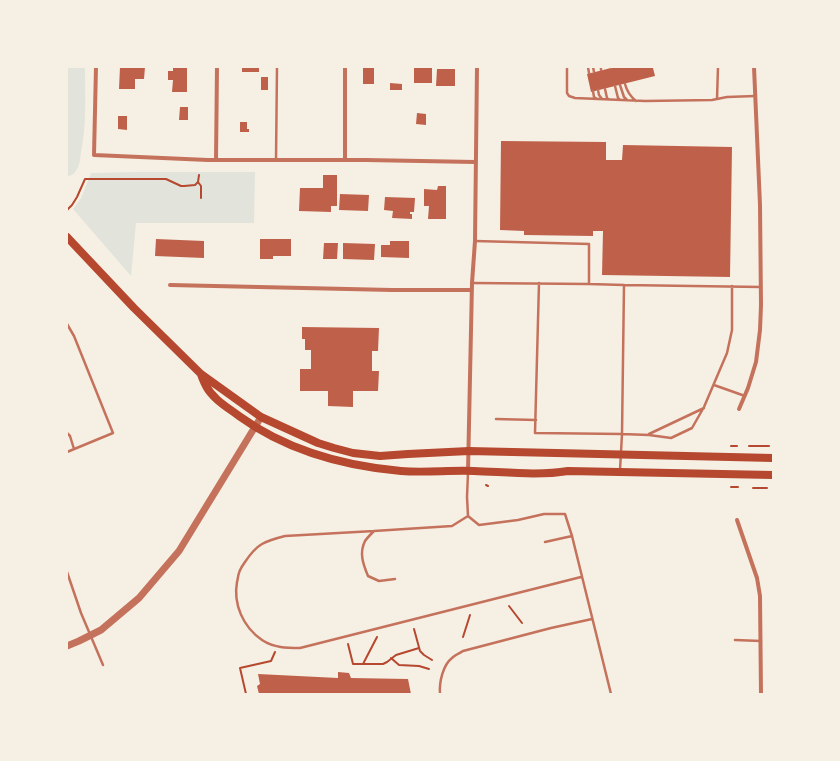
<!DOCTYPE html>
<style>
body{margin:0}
#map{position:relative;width:840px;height:761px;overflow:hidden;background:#f6efe4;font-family:"Noto Sans",sans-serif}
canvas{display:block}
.frame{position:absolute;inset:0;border:68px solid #f6efe4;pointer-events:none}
</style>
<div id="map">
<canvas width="840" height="761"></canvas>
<div class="frame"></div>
</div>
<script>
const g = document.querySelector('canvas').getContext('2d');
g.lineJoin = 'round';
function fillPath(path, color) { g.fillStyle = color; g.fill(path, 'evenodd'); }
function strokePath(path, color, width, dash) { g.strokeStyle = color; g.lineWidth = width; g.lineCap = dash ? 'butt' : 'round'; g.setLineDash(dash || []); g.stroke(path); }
const green = new Path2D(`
 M67,67H85C85,95 87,124 81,152C80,159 80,166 75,172C73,175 70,176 67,176Z
 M138,172H255L254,223H136L131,276L73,209L81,198L91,173Z`);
const building = new Path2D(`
 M120,67H145L144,79H135V89H119Z
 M173,67H187V92H172L173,80H168V71H173Z
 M242,67H259V72H242Z
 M414,67H432V83H414Z
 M615,67H655L653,68L655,76L591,92L587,74Z
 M363,68H374V84H363Z
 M437,69H455V86H436Z
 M261,77H268V90H261Z
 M390,83L402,84V90H390Z
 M180,107H188V120H179Z
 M417,113L426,114V125L416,124Z
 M118,116H127V130L118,129Z
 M240,122H247V129H249V132H240Z
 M501,141L606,142V160H622L623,145L732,147L730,277L602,275L603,231H593V236L524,235V231L500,230Z
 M323,175H337V206H331V212L299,211L300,188H323Z
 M438,186H446V219H428L429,206H424V189L437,190Z
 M340,194L369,195L368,211L339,210Z
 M385,197L415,198L414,212H410V214H412V219L392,218L393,211L384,210Z
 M156,239L204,241V258L155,256Z
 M260,239H291V256H273V259H260Z
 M390,241H409V258L381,257V245H390Z
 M324,243H338L337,259H323Z
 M343,243L375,244L374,260L343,259Z
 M302,327L379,328L378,351H372V371H379L378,391H353V407L328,406V391H300V369H311V350H305V339H302Z
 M338,672L349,673L351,678L408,679L411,694H259L257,686L260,684L258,674L338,678Z`);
const path = new Path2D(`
 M198,182L201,186V198
 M67,210L72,205L77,197L85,179H166L181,186H184L195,185L198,182L199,175
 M731,446H737
 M749,446H769
 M486,485L488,486
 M731,487H738
 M753,488H767
 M509,606L522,623
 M414,629L420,651L424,655L432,660
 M463,637L470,615
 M348,644L353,664H383L387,662L396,655L419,648
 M391,658L399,665L419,666L429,669
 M363,664L377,637
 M246,694L240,668L271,661L275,652`);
const service = new Path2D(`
 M567,67V93L569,96L575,98L645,101L712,100L727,97L755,96
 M588,67L589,73
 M593,67L594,72
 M601,67V70
 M610,67L611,68
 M625,84C627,92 630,96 636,101
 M620,85L624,97L627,100
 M615,86L618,98L620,100
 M605,89L607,98L608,99
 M598,90L599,95L602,99
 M593,91L594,97L597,99
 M717,99L718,67
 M276,160L277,67
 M472,283L589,284V244L475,241
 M539,283L535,433L622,434L624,285L589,284
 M624,285L761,287
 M67,324L74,336L113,433L67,452
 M714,385L745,396
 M496,419L536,420
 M67,433L70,436L74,449
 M649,434L704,408
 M620,470L622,434L649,435L671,438L692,428L704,407L727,353L732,330V286
 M468,516L479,525L518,520L544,514H565L572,536L611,694
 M468,516L467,497L468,473
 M374,531L285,536C277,538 269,540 262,544C255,548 249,556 245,562C243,565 240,569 239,573C238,575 238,579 237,582C233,604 243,627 262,640C274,648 287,648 300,648L581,577
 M545,542L572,536
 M67,572L81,613L103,665
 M395,579L379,581L368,576C363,564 359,553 365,541C367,538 371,534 374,531L452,526L468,516
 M735,640L761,641
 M440,694C439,682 443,665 452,658C455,655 460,653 463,651L551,628L592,619`);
const minor = new Path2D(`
 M96,67L94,155L208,160H366L475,162
 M345,67V160
 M216,160L217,67
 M170,285L392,290H472
 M739,409L748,388L756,362L760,330L761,305L760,205L754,67
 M468,471L472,283L475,241L477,67
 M737,520L757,578L760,596L761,694`);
const tertiary = new Path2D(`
 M67,646L79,641L101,630L139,598L179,551L261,417`);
const secondary = new Path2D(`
 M67,237L134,308L201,374L261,417L318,443L334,448L353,453L380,456L408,454L469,451L773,458
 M201,374C202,378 204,382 206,386C213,399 227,407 239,416C286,450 344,466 401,471C425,473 450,470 474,471C505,472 538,476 568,471L773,475`);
fillPath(green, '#e2e4dc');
fillPath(building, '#bf614a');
strokePath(path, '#b5482f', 2);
strokePath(service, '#c5725c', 2.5);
strokePath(minor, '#c5725c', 4);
strokePath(tertiary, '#c5725c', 7);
strokePath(secondary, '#b5482f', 8);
</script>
